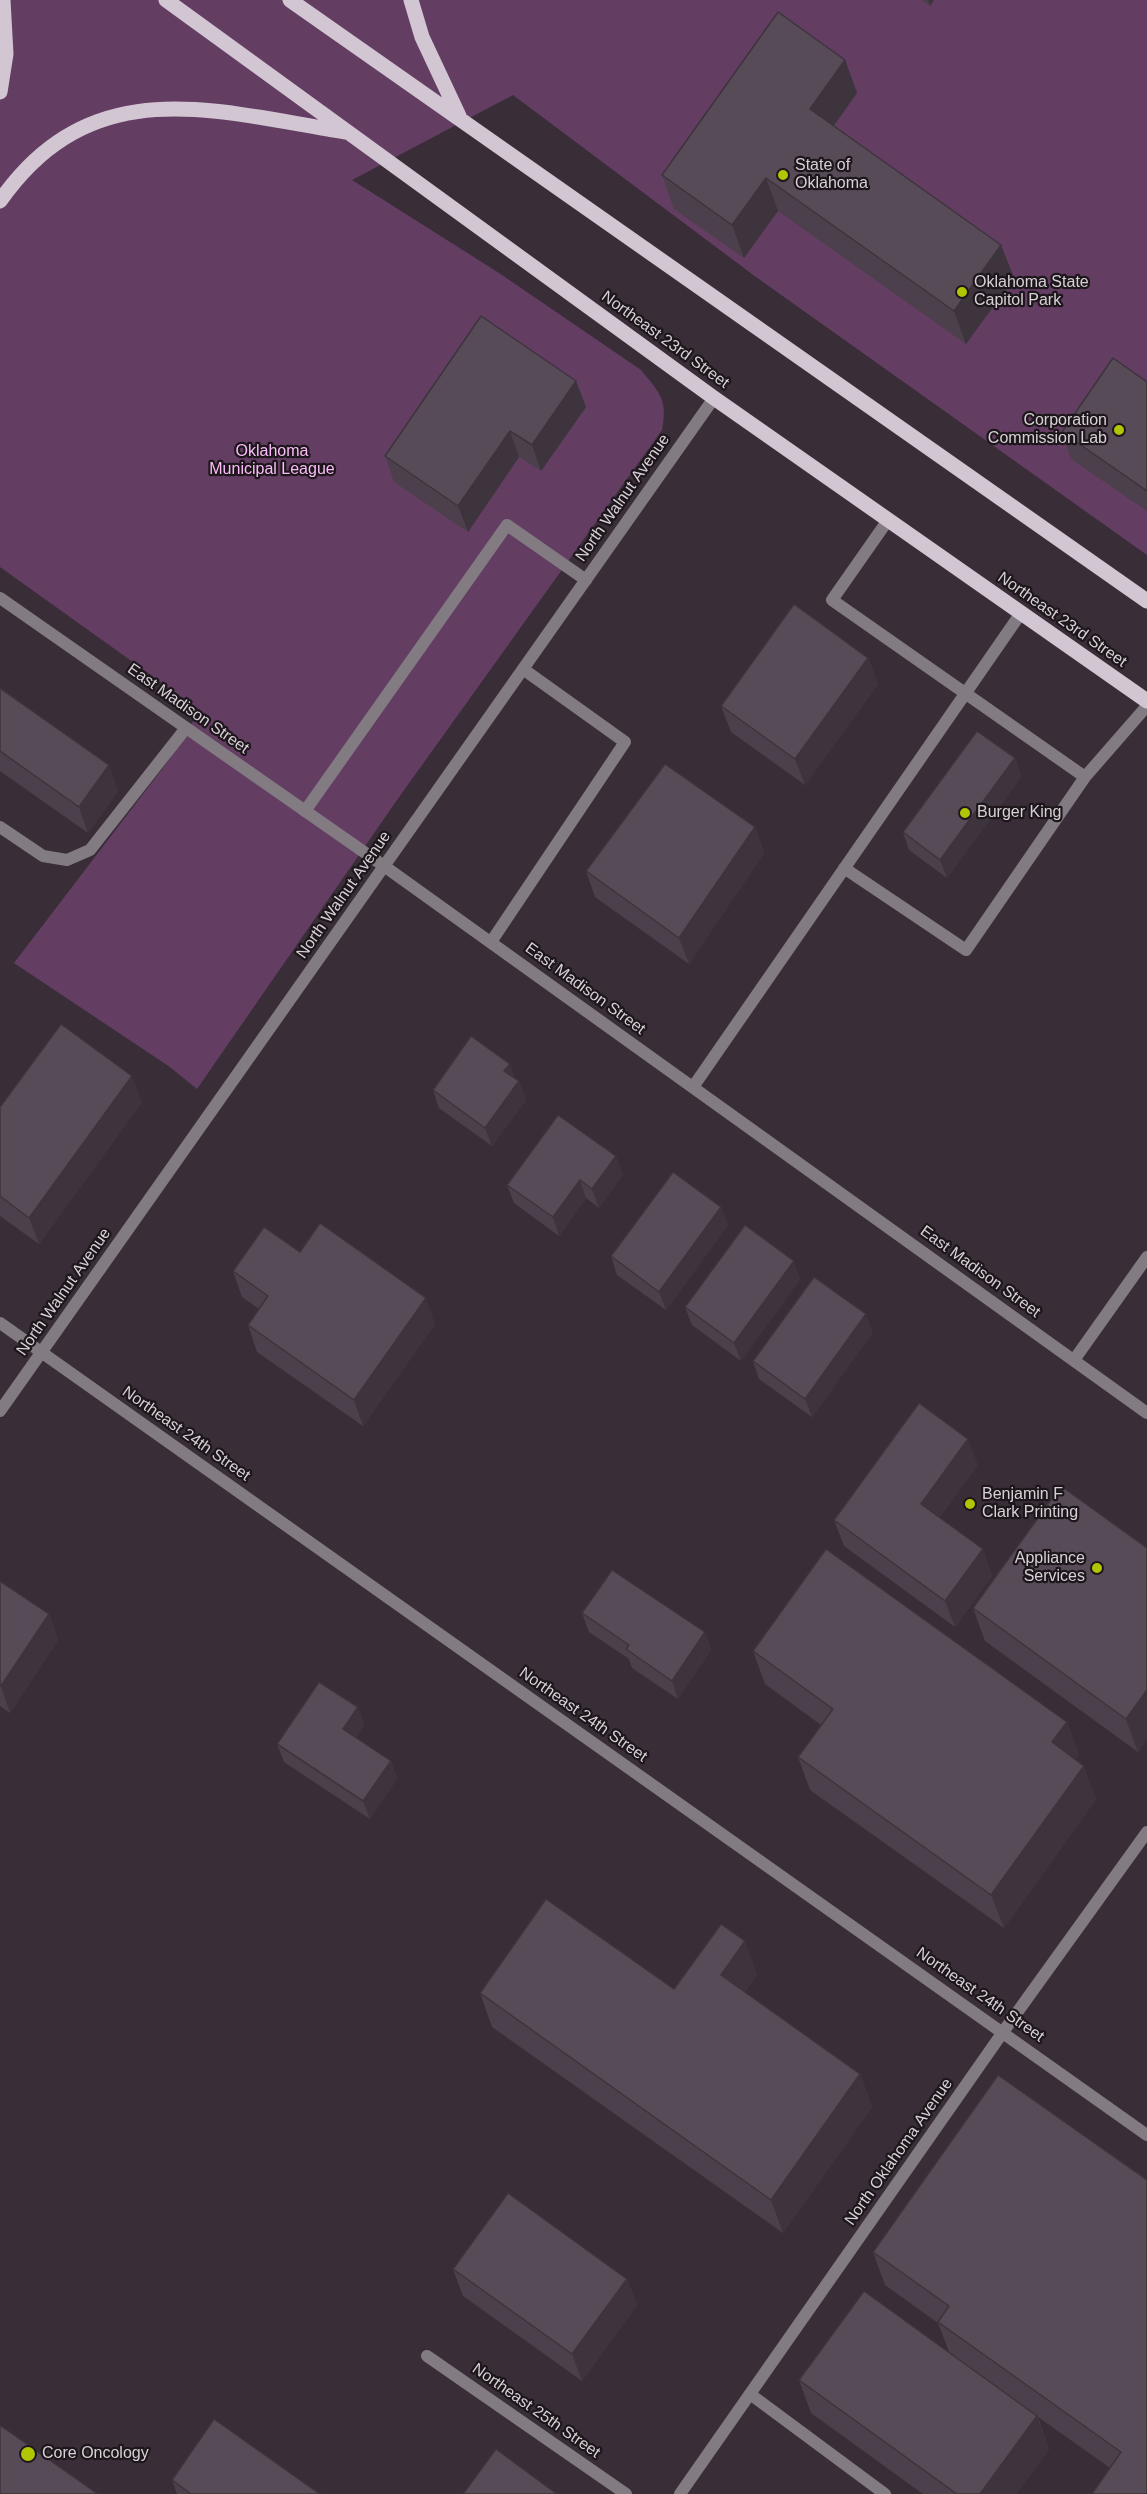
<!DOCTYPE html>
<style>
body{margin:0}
canvas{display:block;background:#392d38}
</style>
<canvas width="1147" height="2494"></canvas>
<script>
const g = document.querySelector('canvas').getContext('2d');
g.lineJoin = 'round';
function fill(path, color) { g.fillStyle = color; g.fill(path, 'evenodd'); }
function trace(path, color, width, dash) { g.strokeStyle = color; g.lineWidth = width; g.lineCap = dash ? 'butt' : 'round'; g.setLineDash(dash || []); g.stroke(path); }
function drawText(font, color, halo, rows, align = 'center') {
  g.font = font + ' Arial,sans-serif'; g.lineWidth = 4.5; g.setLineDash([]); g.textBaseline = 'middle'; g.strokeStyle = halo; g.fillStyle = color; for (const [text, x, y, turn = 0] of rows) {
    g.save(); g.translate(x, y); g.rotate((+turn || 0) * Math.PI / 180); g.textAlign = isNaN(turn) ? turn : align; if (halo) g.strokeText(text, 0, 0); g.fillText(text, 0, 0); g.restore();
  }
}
const green = new Path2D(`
 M0 0H1147V555L756 277 513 95 352 180 499 273 641 370C660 393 668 400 662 430L397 800 197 1089 170 1067 14 963 169 760 200 710 0 567Z`);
const service = new Path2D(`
 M888 520 832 600 1085 777
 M305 811 507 525 586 580
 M0 827 43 856 67 860 90 850 186 728
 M844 868 966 950 1085 777 1147 706
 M491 942 625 742 523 669
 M693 1087 1021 613
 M1074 1360 1147 1257
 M750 2394 885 2494`);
const minor = new Path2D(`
 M0 598 384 866 1147 1413
 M0 1323 1147 2135
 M0 1411 714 398
 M427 2356 626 2494
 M680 2494 1003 2032 1147 1832`);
const primary = new Path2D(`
 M166 0 714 398 1147 701
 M290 0 1147 601
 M411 0 422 37 459 116
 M0 92 6 54 3 0
 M0 201C92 70 213 111 346 132`);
const wall = new Path2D(`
 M922 0H934L930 6Z
 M845 60 857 93 834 126 1001 245 1014 278 966 344 778 211 744 258 674 209 662 175Z
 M576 381 586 407 541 471 519 457 468 532 394 482 385 456Z
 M1147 382V511L1071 459 1062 432Z
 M868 658 878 684 805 785 731 732 721 706Z
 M0 688 118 791 88 833 0 771Z
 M1015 758 1021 777 947 878 909 850 903 832Z
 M755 827 764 853 689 964 595 897 586 871Z
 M510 1064 515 1079 519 1081 526 1100 492 1146 439 1108 433 1090Z
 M142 1102 39 1244 0 1216V1107Z
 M623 1174 599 1208 586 1198 559 1236 514 1203 507 1185Z
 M721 1207 728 1225 666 1310 617 1275 611 1256Z
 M300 1252 435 1324 363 1426 257 1352 248 1325 259 1309 242 1297 233 1271Z
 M800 1279 741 1361 692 1325 685 1307Z
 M873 1332 812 1417 759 1379 753 1361Z
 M978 1465 939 1518 983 1549 992 1576 955 1627 844 1546 834 1520Z
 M1147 1548V1740L1138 1752 985 1641 973 1608Z
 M0 1581 49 1614 58 1640 10 1713 0 1706Z
 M582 1613 705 1632 711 1650 678 1699 632 1668 629 1659 589 1632Z
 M753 1651 1067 1722 1079 1755 1075 1759 1096 1799 1004 1928 810 1790 798 1757 821 1725 765 1684Z
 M358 1707 364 1725 356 1738 391 1761 397 1779 370 1819 284 1762 277 1744Z
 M757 1974 745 1992 860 2074 872 2107 783 2233 492 2027 480 1993 674 1989Z
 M998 2075 1147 2494 1038 2417 1049 2449 1016 2494H923L811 2413 799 2380 949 2352 938 2323 885 2285 873 2252Z
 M453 2269 627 2279 637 2305 582 2381 463 2296Z
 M172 2480 320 2494H177Z`);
const shadedWall = new Path2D(`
 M928 0H934L930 6Z
 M845 60 857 93 822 142 810 109Z
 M766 178 778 211 744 258 732 225Z
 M1001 245 1014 278 966 344 954 311Z
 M576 381 586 407 541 471 532 445Z
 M510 431 519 457 468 532 458 506Z
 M868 658 878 684 805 785 795 759Z
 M1015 758 1021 777 947 878 940 860Z
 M109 765 118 791 88 833 79 807Z
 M755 827 764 853 689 964 679 938Z
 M510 1064 516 1082 504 1071Z
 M132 1076 142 1102 39 1244 29 1218Z
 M519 1081 526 1100 492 1146 485 1128Z
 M616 1156 623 1174 599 1208 592 1189Z
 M580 1180 586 1198 559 1236 553 1217Z
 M721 1207 728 1225 666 1310 659 1292Z
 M794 1261 800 1279 741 1361 734 1343Z
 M426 1298 435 1324 363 1426 354 1400Z
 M866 1314 873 1332 812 1417 805 1399Z
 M968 1439 978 1465 930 1530 921 1504Z
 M983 1549 992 1576 955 1627 945 1601Z
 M49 1614 58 1640 10 1713 1 1686Z
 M705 1632 711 1650 678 1699 672 1681Z
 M1147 1690V1740L1138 1752 1126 1719Z
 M358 1707 364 1725 350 1747 343 1729Z
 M1067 1722 1079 1755 1064 1775 1052 1742Z
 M391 1761 397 1779 370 1819 363 1801Z
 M1084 1766 1096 1799 1004 1928 991 1895Z
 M745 1941 757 1974 733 2008 721 1975Z
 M860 2074 872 2107 783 2233 771 2200Z
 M627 2279 637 2305 582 2381 572 2354Z
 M1037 2416 1049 2449 1016 2494H980Z`);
const building = new Path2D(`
 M778 12 845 60 810 109 1001 245 954 311 766 178 732 225 662 175Z
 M481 316 576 381 532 445 510 431 458 506 385 456Z
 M1113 358 1147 382V491L1062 432Z
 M794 604 868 658 795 759 721 706Z
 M0 688 109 765 79 807 0 751Z
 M977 731 1015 758 940 860 903 832Z
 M665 764 755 827 679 938 586 871Z
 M61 1024 132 1076 29 1218 0 1196V1107Z
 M471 1036 510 1064 504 1071 519 1081 485 1128 433 1090Z
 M558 1115 616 1156 592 1189 580 1180 553 1217 507 1185Z
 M673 1172 721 1207 659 1292 611 1256Z
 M320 1223 426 1298 354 1400 248 1325 268 1296 233 1271 264 1227 300 1252Z
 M745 1225 794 1261 734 1343 685 1307Z
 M814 1277 866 1314 805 1399 753 1361Z
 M919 1403 968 1439 921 1504 983 1549 945 1601 834 1520Z
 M1061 1486 1147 1548V1690L1126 1719 973 1608Z
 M826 1549 1067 1722 1052 1742 1084 1766 991 1895 798 1757 833 1709 753 1651Z
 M612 1570 705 1632 672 1681 626 1649 629 1645 582 1613Z
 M0 1581 49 1614 1 1686H0Z
 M319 1682 358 1707 343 1729 391 1761 363 1801 277 1744Z
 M546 1899 674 1989 721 1924 745 1941 721 1975 860 2074 771 2200 480 1993Z
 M998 2075 1147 2180V2494H1092L1121 2452 938 2322 949 2306 873 2252Z
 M508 2193 627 2279 572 2354 453 2269Z
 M864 2291 1037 2416 980 2494H957L799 2380Z
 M214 2419 320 2494H191L172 2480Z
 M0 2425 98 2494H0Z
 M496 2449 557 2494H463Z`);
const markers = [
 [783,175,6,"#b0c503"],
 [962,292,6,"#b0c503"],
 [1119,430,6,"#b0c503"],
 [965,813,6,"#b0c503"],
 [970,1504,6,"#b0c503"],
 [1097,1568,6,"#b0c503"],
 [28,2454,8,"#b0c503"]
];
const poiNames = [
 ["State of",795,166],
 ["Oklahoma",795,184],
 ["Oklahoma State",974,283],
 ["Capitol Park",974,301],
 ["Corporation",1107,421,"right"],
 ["Commission Lab",1107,439,"right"],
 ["Burger King",977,813],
 ["Benjamin F",982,1495],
 ["Clark Printing",982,1513],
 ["Appliance",1085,1559,"right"],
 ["Services",1085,1577,"right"],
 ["Core Oncology",42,2454]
];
const streetNames = [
 ["Northeast 23rd Street",665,340,36],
 ["North Walnut Avenue",623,498,-55],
 ["Northeast 23rd Street",1062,620,35],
 ["East Madison Street",188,709,35],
 ["North Walnut Avenue",344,895,-55],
 ["East Madison Street",585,989,36],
 ["East Madison Street",980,1272,36],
 ["North Walnut Avenue",64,1292,-55],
 ["Northeast 24th Street",186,1434,35],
 ["Northeast 24th Street",583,1715,35],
 ["Northeast 24th Street",980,1995,35],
 ["North Oklahoma Avenue",899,2152,-55],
 ["Northeast 25th Street",536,2411,35]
];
const parkNames = [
 ["Oklahoma",272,452],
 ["Municipal League",272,470]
];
fill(green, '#643d63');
trace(service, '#827c82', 12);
trace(minor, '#827c82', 12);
trace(primary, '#d3c6d3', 15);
fill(wall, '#4b404b');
fill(shadedWall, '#3d343d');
fill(building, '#574b57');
trace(building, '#3d343d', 1.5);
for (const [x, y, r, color] of markers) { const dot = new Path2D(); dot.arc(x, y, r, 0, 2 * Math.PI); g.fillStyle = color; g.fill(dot); trace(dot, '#1d171c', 2); }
drawText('16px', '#d8d0d7', '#1d171c', poiNames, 'left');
drawText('16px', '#d8d0d7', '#1d171c', streetNames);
drawText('16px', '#fbbcf9', '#1d171c', parkNames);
</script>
